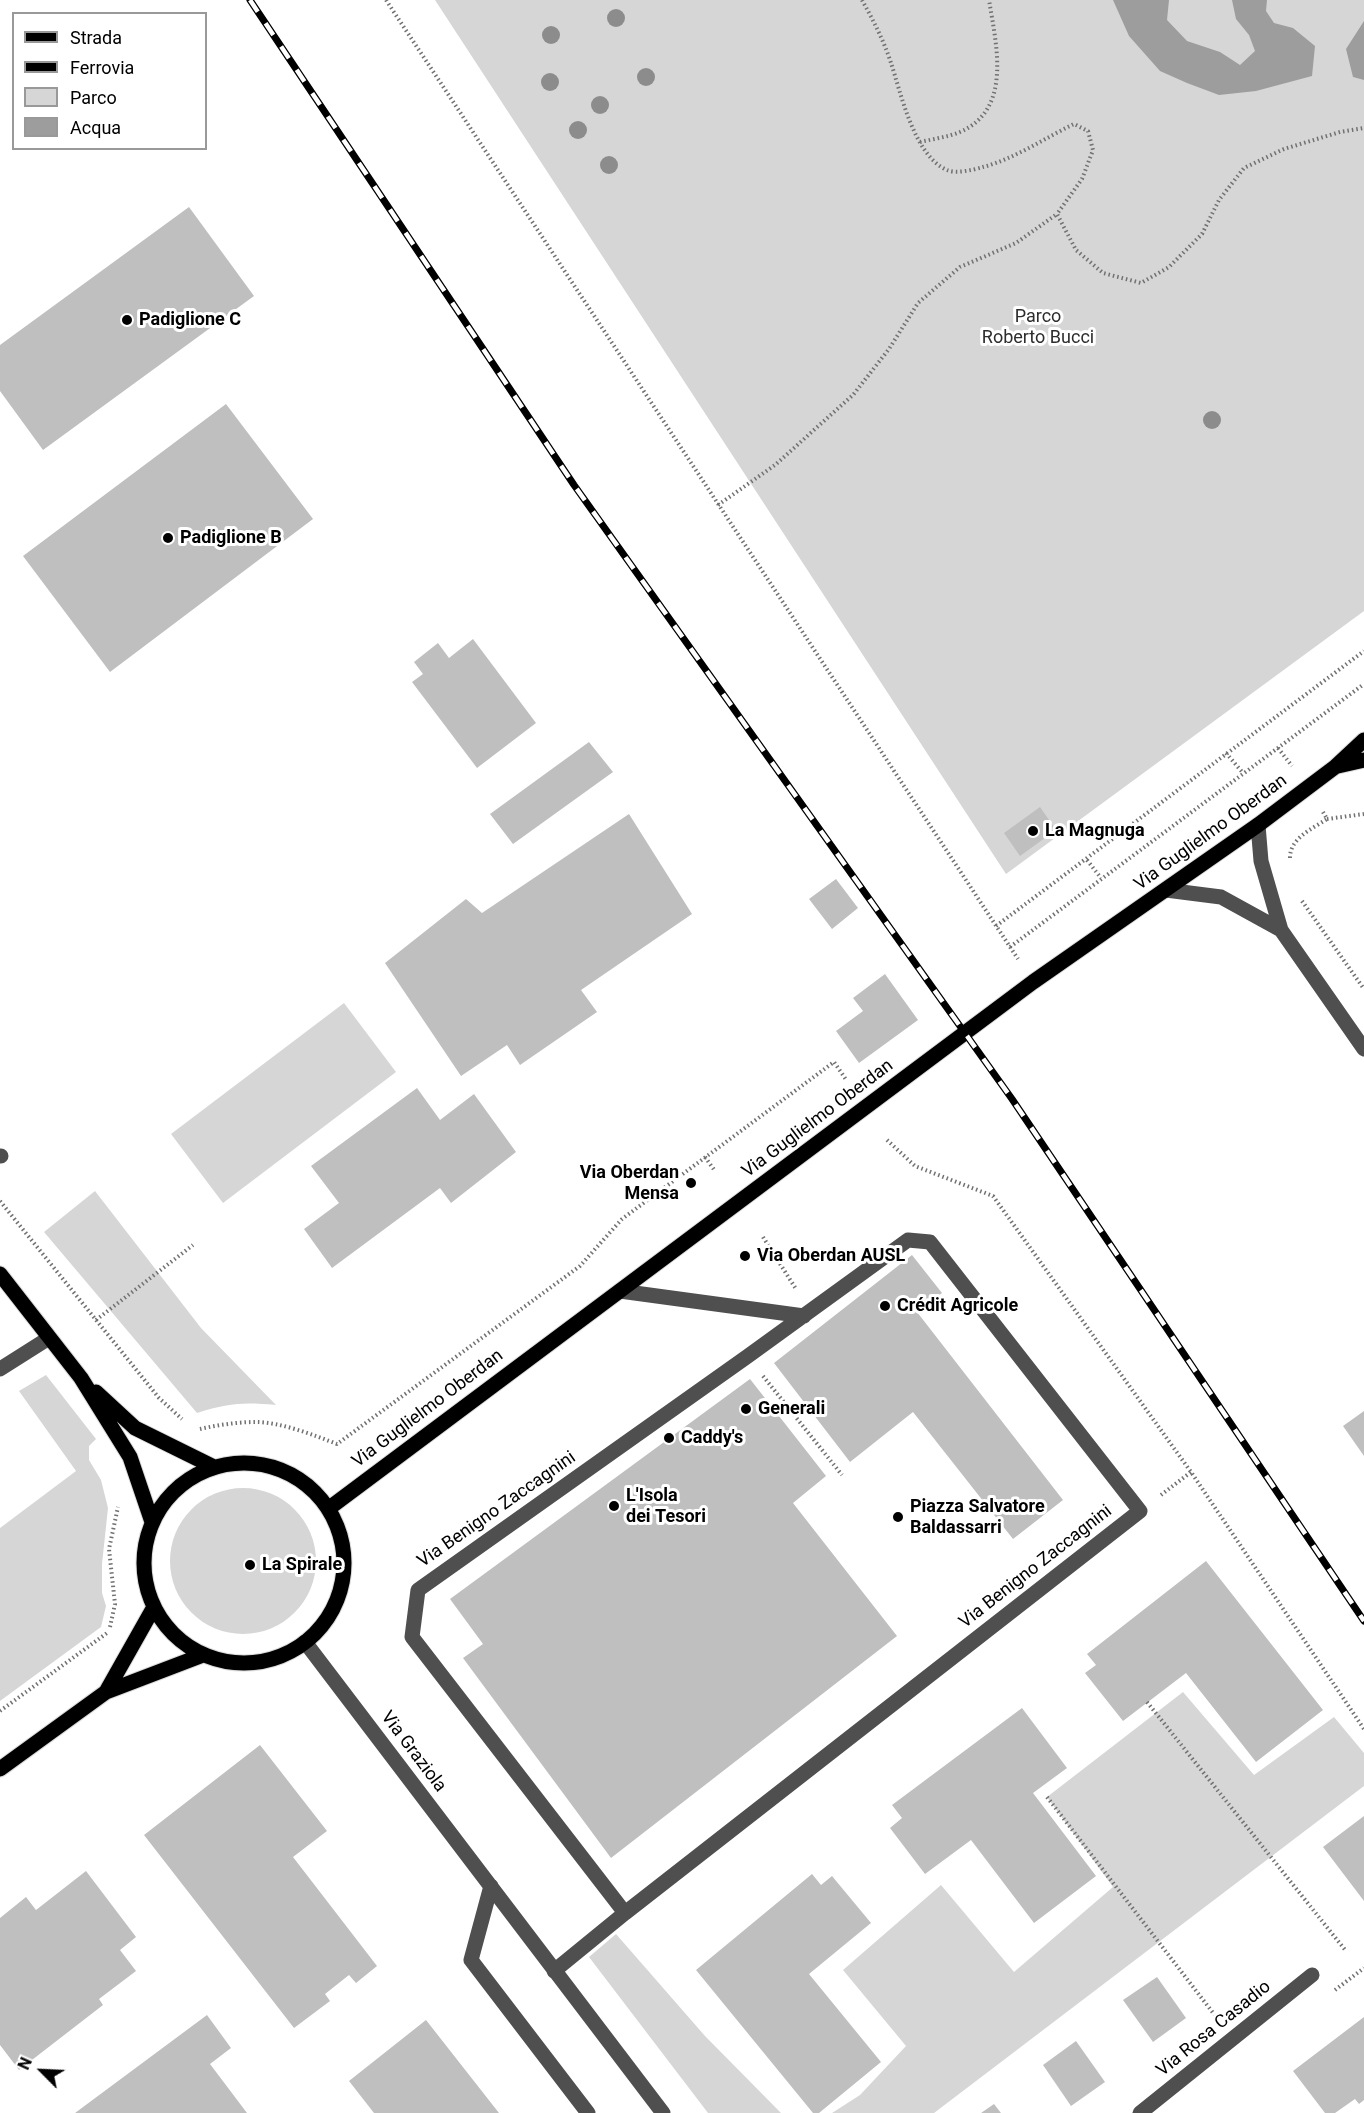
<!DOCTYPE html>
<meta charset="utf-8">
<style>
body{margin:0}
#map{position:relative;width:1364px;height:2113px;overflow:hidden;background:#fff;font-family:Roboto,sans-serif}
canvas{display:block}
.legend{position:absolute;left:12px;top:12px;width:195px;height:138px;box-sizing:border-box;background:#fff;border:2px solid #999;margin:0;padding:8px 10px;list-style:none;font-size:18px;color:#000}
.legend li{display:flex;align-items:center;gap:12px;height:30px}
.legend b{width:30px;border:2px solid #999}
.north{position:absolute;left:12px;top:2041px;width:60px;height:60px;-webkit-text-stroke:4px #fff;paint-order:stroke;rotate:294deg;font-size:16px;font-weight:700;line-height:24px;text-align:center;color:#000}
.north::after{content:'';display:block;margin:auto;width:21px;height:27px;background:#000;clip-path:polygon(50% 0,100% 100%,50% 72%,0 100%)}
</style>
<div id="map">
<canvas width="1364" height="2113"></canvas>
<ul class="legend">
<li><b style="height:8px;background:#000"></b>Strada</li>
<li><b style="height:8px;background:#000"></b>Ferrovia</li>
<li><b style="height:16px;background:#d6d6d6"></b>Parco</li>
<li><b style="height:16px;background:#9d9d9d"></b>Acqua</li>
</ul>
<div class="north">N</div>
</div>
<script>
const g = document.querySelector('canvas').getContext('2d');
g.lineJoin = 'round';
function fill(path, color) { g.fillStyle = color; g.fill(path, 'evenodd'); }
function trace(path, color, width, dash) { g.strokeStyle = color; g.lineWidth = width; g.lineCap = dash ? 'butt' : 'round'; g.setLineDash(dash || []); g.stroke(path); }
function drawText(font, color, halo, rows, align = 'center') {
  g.font = font + ' Roboto,sans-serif'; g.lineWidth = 6; g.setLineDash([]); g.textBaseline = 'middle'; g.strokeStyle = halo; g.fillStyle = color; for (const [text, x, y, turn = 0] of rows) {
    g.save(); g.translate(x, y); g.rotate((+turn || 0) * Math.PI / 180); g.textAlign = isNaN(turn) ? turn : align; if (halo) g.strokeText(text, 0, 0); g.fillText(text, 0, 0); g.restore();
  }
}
const green = new Path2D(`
 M435 0H1364V611L1006 874Z
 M344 1003 396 1072 223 1203 171 1134Z
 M95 1191 201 1328 276 1405C243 1402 229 1403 197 1413L44 1232Z
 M46 1375 96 1439 89 1446V1460L101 1480 108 1508 102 1564V1593L106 1606 101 1627 0 1701V1528L76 1471 19 1391Z
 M170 1561a73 73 0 1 1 146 0a73 73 0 1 1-146 0Z
 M1183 1692 1254 1775 1334 1717 1364 1753V1786L934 2113H832L860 2095 906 2046 843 1970 941 1885 1014 1972 1113 1887 1047 1797Z
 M616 1934 705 2036 781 2113H708L589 1957Z`);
const water = new Path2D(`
 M1113 0H1169L1167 20 1187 41 1220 52 1240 65 1255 51 1249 35 1236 19 1232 0H1267L1266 11 1274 23 1293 28 1315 46 1312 76 1256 91 1219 95 1187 83 1160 71 1129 36Z
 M1364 21V80L1353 77 1346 49Z`);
const building = new Path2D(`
 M189 207 254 296 43 450 0 391V345Z
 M226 404 313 519 110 672 23 556Z
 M473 639 536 723 477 768 412 682 423 674 414 662 438 643 449 658Z
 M589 742 613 772 513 844 490 814Z
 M1040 807 1056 830 1020 856 1004 833Z
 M629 814 692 914 581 990 597 1012 520 1065 507 1045 461 1076 385 963 466 899 482 913Z
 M836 879 858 908 832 929 809 899Z
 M885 974 918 1020 859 1063 836 1031 863 1011 853 998Z
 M417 1088 440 1120 474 1094 516 1152 451 1203 440 1188 332 1268 304 1229 339 1203 311 1166Z
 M912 1255 942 1293 917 1312 1063 1500 1013 1539 913 1412 850 1462 774 1363Z
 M750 1379 826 1476 793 1503 897 1636 611 1858 463 1658 483 1644 450 1599Z
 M1364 1411V1456L1343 1426Z
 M1206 1561 1323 1710 1256 1762 1186 1673 1123 1721 1085 1673 1096 1665 1087 1654Z
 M1022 1708 1067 1768 1033 1793 1096 1876 1034 1923 971 1840 925 1874 890 1828 902 1818 892 1805Z
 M260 1745 327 1831 293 1857 377 1966 356 1983 349 1975 325 1994 330 2001 294 2028 144 1835Z
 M1364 1816V1901L1323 1847Z
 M86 1871 136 1937 120 1950 136 1971 99 1999 103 2005 19 2070 0 2045V1918L26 1897 36 1910Z
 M812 1874 821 1885 832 1876 871 1923 809 1974 881 2062 819 2113H813L696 1970Z
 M1157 1977 1186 2018 1153 2042 1123 2000Z
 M207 2015 231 2048 210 2064 247 2113H75Z
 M1364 2017V2100L1359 2104 1355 2099 1335 2113H1325L1293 2071Z
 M426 2020 488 2099 499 2113H374L349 2081Z
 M1076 2041 1105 2082 1071 2106 1043 2065Z
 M994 2104 1001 2113H981Z`);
const path = new Path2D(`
 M386 0 1018 959
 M862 0C873 20 884 41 891 63 901 93 914 156 947 170 956 174 973 170 983 167 1014 159 1045 138 1074 124L1088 131 1093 150 1082 179 1057 214
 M920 142C933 139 948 137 960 132 1013 109 996 44 989 0
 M718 505 775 465 853 395 889 349 918 303 960 267 1016 243 1057 214 1076 250 1103 273 1141 283 1169 267 1202 234 1219 200 1244 168 1284 149 1340 132 1364 128
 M1278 748 1292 766
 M1226 753 1243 773
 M1327 819 1364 814
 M1290 858C1290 838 1312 829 1327 819L1323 812
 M1087 860 1101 878
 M1302 901 1364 989
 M996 926 1364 651
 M1010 947 1364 684
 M887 1140 915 1166 993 1196 1191 1472 1364 1729
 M705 1157 715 1171
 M0 1201 159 1398 182 1419
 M763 1237 796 1289
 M96 1320 193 1245
 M763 1376 842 1475
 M200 1429C218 1425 237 1422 256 1422 280 1422 314 1435 337 1444L580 1266 622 1219 834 1062 847 1081
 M1161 1495 1191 1472
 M110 1627 115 1604 109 1549 118 1507
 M1147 1702 1346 1951
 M0 1711 107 1633
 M1047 1797 1217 2018
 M1335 1990 1364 1968`);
const minor = new Path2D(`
 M1258 825 1261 861 1281 930 1364 1049
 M1166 890 1221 897 1281 930
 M0 1156H1
 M620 1291 804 1316
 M0 1369 49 1338
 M305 1642 663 2113
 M491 1886 471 1960 588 2113
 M554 1971 625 1913 1140 1511 930 1242 908 1240 748 1356 418 1590 412 1637 625 1913
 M1140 2113 1312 1975`);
const major = new Path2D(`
 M1338 766 1364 760
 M0 1274 81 1378 130 1457 152 1522
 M96 1392 135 1428 214 1467
 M144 1563a100 100 0 1 1 200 0a100 100 0 1 1-200 0Z
 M328 1509 1033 982 1258 825 1335 767 1364 740
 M106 1692 154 1607
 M0 1769 106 1692 203 1655`);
const rail = new Path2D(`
 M250 0 574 485 1012 1099 1364 1621`);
const trees = [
 [616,18],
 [551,35],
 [646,77],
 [550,82],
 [600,105],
 [578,130],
 [609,165],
 [1212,420]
];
const markers = [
 [127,320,6,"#000"],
 [168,538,6,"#000"],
 [1033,831,6,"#000"],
 [691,1183,6,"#000"],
 [745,1256,6,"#000"],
 [885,1306,6,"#000"],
 [746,1409,6,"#000"],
 [669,1438,6,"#000"],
 [614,1506,6,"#000"],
 [898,1517,6,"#000"],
 [250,1565,6,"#000"]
];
const parkNames = [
 ["Parco",1038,317],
 ["Roberto Bucci",1038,338]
];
const poiNames = [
 ["Padiglione C",139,320],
 ["Padiglione B",180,538],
 ["La Magnuga",1045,831],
 ["Via Oberdan",679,1173,"right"],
 ["Mensa",679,1194,"right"],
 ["Via Oberdan AUSL",757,1256],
 ["Crédit Agricole",897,1306],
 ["Generali",758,1409],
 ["Caddy's",681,1438],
 ["L'Isola",626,1496],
 ["dei Tesori",626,1517],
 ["Piazza Salvatore",910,1507],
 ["Baldassarri",910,1528],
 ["La Spirale",262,1565]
];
const streetNames = [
 ["Via Guglielmo Oberdan",1211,833,-36],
 ["Via Guglielmo Oberdan",818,1119,-37],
 ["Via Guglielmo Oberdan",428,1409,-37],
 ["Via Benigno Zaccagnini",497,1510,-35],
 ["Via Benigno Zaccagnini",1036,1567,-38],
 ["Via Graziola",413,1752,53],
 ["Via Rosa Casadio",1214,2029,-39]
];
fill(green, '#d6d6d6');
fill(water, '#9d9d9d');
fill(building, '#bfbfbf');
trace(major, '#dbdbdb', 17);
trace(path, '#717171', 4, [1.5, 3]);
trace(minor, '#4f4f4f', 15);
trace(major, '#000', 15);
trace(rail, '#000', 7);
trace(rail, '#fff', 4.5, [14]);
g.fillStyle = '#8c8c8c';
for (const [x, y] of trees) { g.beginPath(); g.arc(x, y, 9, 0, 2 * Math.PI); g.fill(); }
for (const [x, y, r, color] of markers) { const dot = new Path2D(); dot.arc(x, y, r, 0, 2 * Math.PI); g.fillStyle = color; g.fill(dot); trace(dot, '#fff', 2); }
drawText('18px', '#2d2d2d', '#fff', parkNames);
drawText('bold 18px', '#000', '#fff', poiNames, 'left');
drawText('18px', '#000', '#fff', streetNames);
</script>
